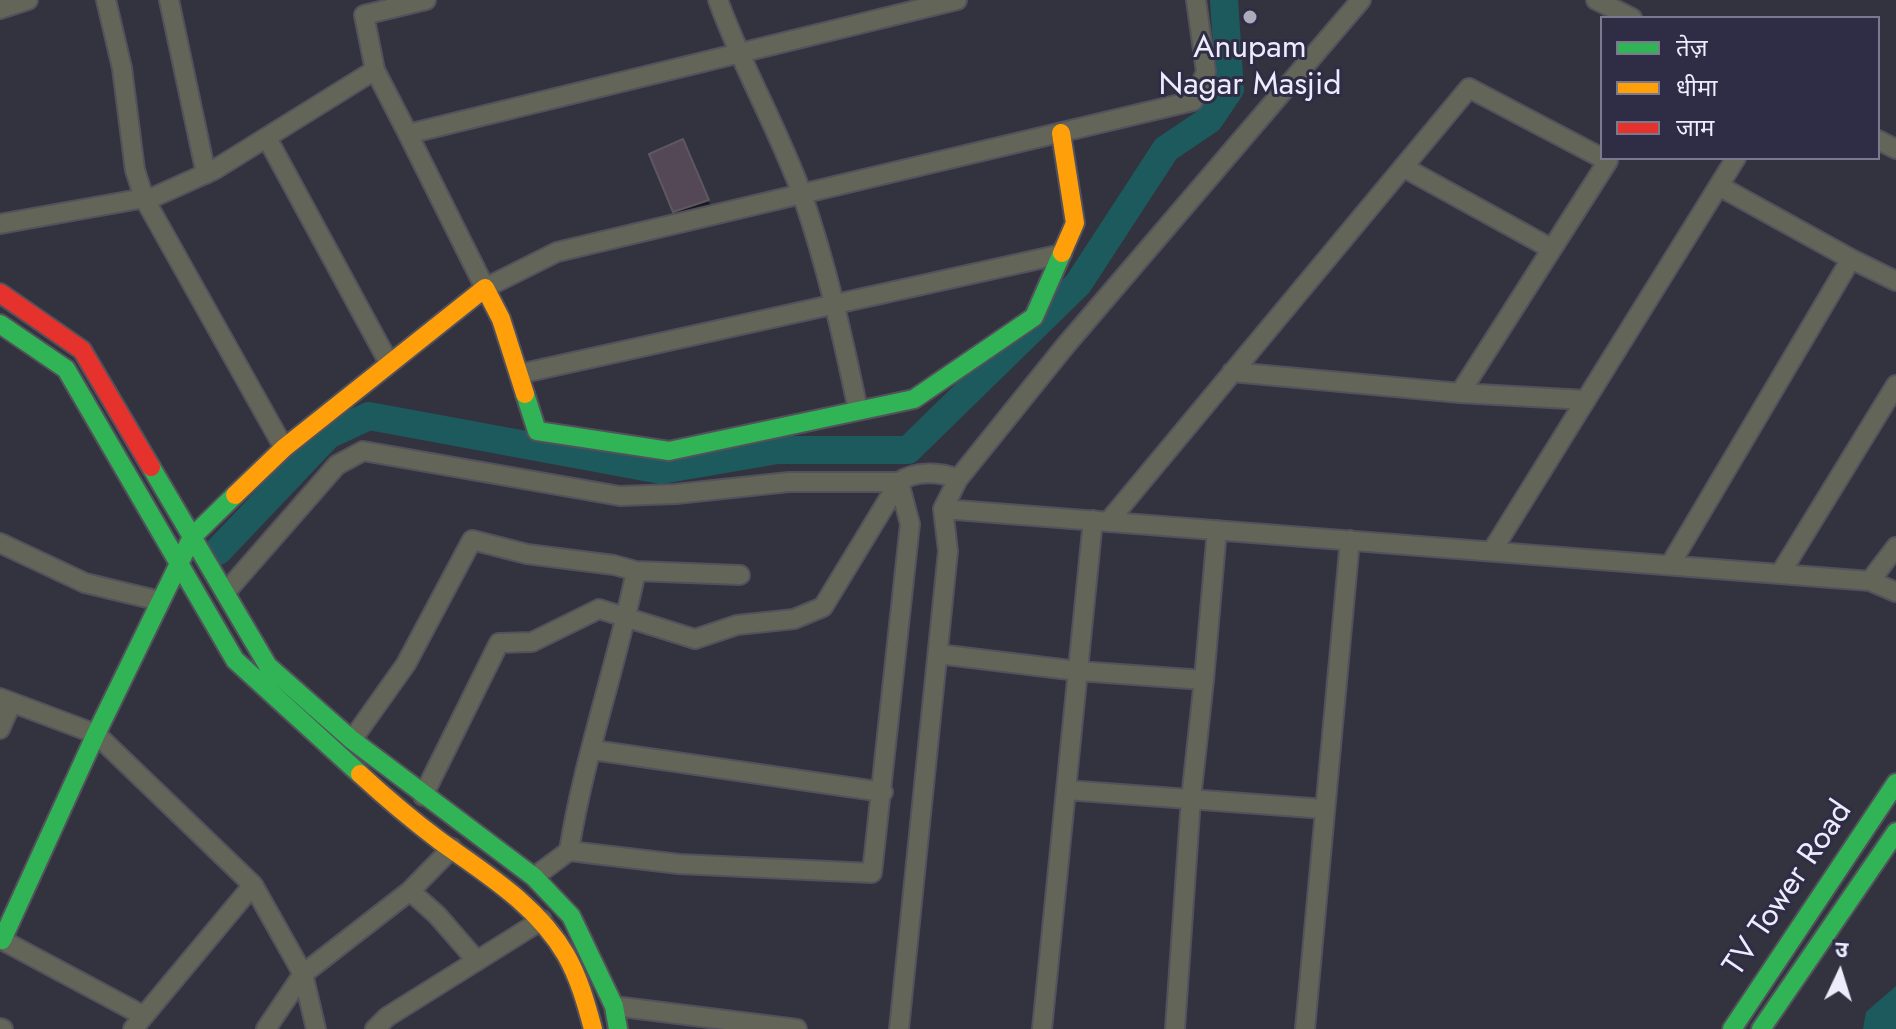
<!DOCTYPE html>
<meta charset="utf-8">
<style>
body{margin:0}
#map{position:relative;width:1896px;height:1029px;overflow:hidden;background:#33323f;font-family:Jost,"Noto Sans Devanagari",sans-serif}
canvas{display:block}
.legend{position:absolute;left:1600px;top:16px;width:280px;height:144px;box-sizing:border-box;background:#2f2c45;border:2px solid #7b798e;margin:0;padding:10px 14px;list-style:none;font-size:24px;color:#edecfc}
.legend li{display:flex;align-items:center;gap:16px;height:40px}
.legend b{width:40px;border:2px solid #7b798e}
.north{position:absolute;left:1800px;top:933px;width:80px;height:80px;-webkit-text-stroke:6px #2f2c45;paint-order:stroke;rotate:4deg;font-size:22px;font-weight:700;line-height:32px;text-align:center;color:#edecfc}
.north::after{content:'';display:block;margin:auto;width:28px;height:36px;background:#edecfc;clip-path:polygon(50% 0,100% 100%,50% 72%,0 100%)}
</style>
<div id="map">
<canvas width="1896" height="1029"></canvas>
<ul class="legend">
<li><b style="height:10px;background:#30b455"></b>तेज़</li>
<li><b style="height:10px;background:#ff9f0a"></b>धीमा</li>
<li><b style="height:10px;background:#e5322d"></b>जाम</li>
</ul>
<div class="north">उ</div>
</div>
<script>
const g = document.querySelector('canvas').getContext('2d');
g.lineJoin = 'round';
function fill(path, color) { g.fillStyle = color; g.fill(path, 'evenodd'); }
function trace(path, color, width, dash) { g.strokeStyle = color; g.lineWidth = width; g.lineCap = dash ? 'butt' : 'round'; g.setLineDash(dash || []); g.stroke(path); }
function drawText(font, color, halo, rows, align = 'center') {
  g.font = font + ' Jost,sans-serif'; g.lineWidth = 6; g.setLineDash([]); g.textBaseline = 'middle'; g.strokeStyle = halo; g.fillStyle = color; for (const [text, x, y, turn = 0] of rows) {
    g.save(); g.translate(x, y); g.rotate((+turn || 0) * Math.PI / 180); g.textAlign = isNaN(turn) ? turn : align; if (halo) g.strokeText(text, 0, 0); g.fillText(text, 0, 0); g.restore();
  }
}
const water = new Path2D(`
 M1896 986V1029H1863L1866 1012Z`);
const shadow = new Path2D(`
 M687 150 712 209 680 219 675 211Z`);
const river = new Path2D(`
 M218 551 328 435 369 416 661 470 777 450H908L1078 284 1166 149 1209 120 1230 89 1224 0`);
const building = new Path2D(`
 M683 139 709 200 673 212 649 154Z`);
const street = new Path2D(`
 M106 0 122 68 135 170 144 198 284 448
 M169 0 206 174
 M718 0C742 67 779 130 803 197 827 267 843 338 858 410
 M1596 0 1632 18
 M0 9 28 0
 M375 70 364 15 426 0
 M408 134 485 288 557 252 1193 101 1206 72 1196 0
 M267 138 389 363
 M1878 140 1896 149
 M1403 167 1552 249
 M0 224 156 196 214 170 375 70 408 134 957 0
 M1851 259 1896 281
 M1232 372 1460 393
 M519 374 1062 254
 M1586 400 1460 393 1608 161 1602 158
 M943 509 1870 581 1896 592
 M1108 522 1469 88 1602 158
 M0 543 85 583 160 601
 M1492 551 1736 158
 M1670 565 1851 259 1719 186
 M636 571 740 575
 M1780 574 1896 385
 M1870 581 1896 547
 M225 593 337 465 363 451 620 496 676 494 789 482H899C915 470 940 472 958 479
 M938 654 1078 671 1204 680 1217 530
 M0 698 96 734 253 885 133 1029
 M0 729 11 704
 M352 740 406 664 472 540 527 554 614 565 636 571C617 665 584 756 569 851
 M593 750 883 792
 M1066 790 1325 809
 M423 796 499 643 532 642 599 609 695 639 737 625 794 619 823 607 899 482 910 524 872 873 679 864 569 851 534 877
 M253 885 303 974 316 1029
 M410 891 437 915 477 961
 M0 939 144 1016
 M614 1006 797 1029
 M0 1028 3 1029
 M266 1029 303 974 410 891 452 848
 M375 1029 387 1017 542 920
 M899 1029 948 551 943 509 958 479 1066 345 1361 0
 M1042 1029 1093 520
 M1175 1029 1191 799 1204 680
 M1305 1029 1350 540`);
const fast = new Path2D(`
 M0 324 66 369 235 660 360 774
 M525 394 537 431 669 451 914 399 1034 317 1062 253
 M151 467 268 666 352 740 534 877 571 916 614 1006 618 1029
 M2 940 96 734 192 537 235 495
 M1732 1029 1896 783
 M1761 1029 1896 832`);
const slow = new Path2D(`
 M1061 133 1075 223 1062 253
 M235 495 284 448 485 288 501 319 525 394
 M360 774C386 798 412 820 440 841 486 874 537 905 566 955 579 978 586 1003 593 1029`);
const jam = new Path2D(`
 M0 293 82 350 151 467`);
const markers = [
 [1250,17,8,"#acabba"]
];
const poiNames = [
 ["Anupam",1250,49],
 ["Nagar Masjid",1250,86]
];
const streetNames = [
 ["TV Tower Road",1789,889,-56]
];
fill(water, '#1d5a5d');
fill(shadow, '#0007');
trace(river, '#1d5a5d', 28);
fill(building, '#544856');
trace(building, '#5c5760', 2);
trace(street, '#52515c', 22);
trace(fast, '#52515c', 22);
trace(slow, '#52515c', 22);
trace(jam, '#52515c', 22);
trace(street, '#626557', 18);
trace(fast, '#30b455', 18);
trace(slow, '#ff9f0a', 18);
trace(jam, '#e5322d', 18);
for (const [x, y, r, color] of markers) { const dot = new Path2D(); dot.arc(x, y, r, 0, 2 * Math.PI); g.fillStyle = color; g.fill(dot); trace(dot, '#2f2c45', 3); }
drawText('32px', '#edecfc', '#2f2c45', poiNames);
drawText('32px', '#edecfc', '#2f2c45', streetNames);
</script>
